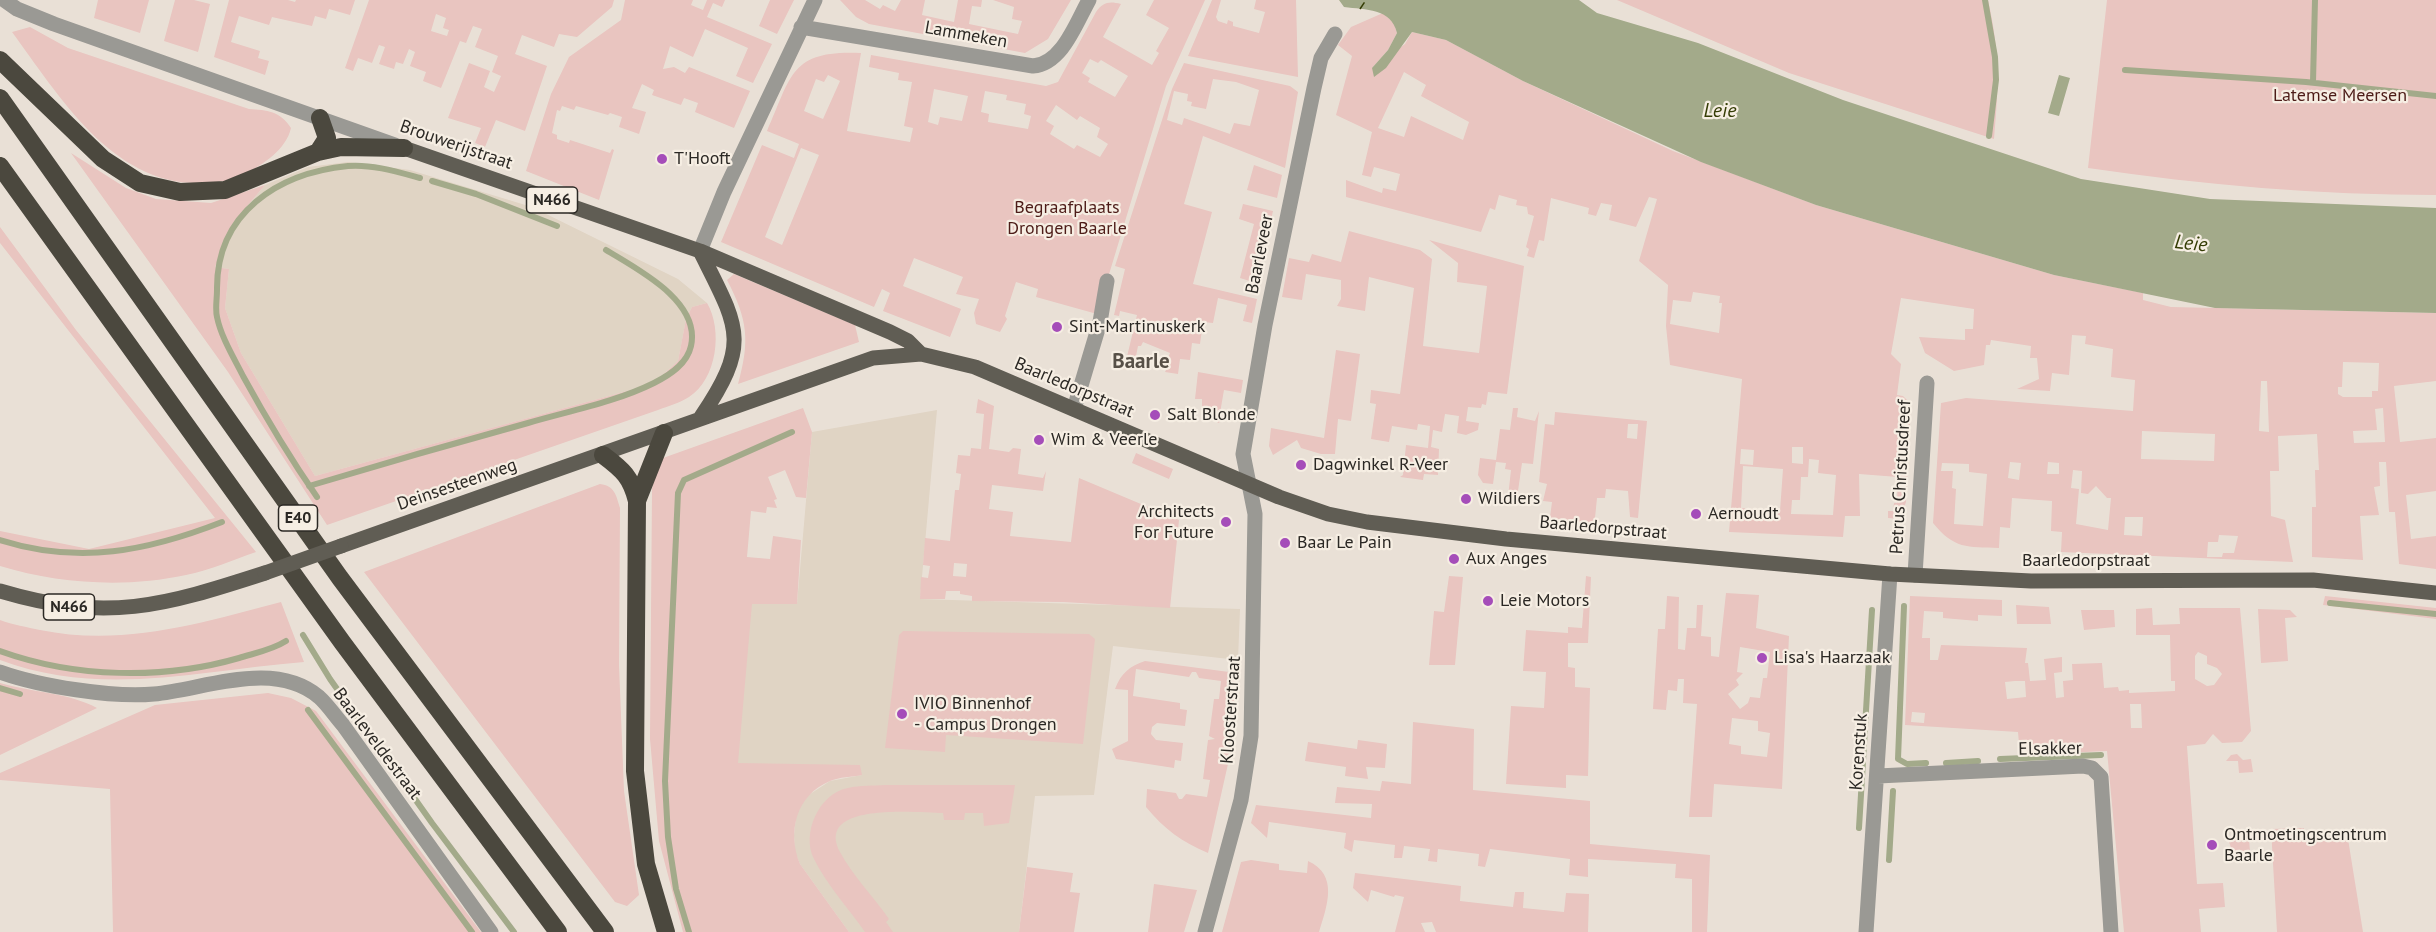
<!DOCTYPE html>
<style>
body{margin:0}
canvas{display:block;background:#e9e0d6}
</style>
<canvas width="2436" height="932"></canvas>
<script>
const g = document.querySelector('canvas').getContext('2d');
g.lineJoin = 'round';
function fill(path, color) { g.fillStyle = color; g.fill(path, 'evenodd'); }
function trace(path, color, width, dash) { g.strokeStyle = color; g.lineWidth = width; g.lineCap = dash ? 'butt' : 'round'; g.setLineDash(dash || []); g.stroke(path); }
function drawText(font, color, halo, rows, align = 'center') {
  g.font = font + ' "PT Sans",sans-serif'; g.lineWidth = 4.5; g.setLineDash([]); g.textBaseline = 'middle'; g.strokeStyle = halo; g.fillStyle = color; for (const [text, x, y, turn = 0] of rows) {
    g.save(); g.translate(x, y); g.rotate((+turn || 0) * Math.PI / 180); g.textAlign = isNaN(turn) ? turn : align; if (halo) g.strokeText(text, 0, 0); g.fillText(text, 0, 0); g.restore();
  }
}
const built = new Path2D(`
 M348 162 410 170 532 207 678 279 707 303 692 307 686 319 678 361 653 384 315 476 241 353 225 308 229 269 215 267 243 211 265 185 308 167Z
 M937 410 920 599 1240 609 1238 660 1113 646 1094 795 1035 796 1019 932H849L800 864 795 852 794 835 796 817 804 798 830 781 862 775 695 763 711 604H797L812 432Z`);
const green = new Path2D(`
 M98 0H149L140 33 94 18Z
 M175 0H194L210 4 198 52 164 41Z
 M229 0H288L295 2 296 0H355L350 15 329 9 326 19 315 16 312 26 272 17 269 25 239 16 231 42 260 51 258 58 269 61 265 75 214 57Z
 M369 0H614L612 7 577 37 559 34 554 47 522 35 515 54 547 66 525 131 496 120 485 147 475 143 481 128 448 118 469 63 490 71 484 87 494 92 501 76 492 72 498 56 475 47 482 29 473 26 466 43 460 41 441 88 423 81 426 72 410 66 415 52 409 49 403 64 396 62 394 69 379 64 385 47 379 45 372 63 358 58 353 71 345 68ZM436 14 446 18 443 28 449 30 447 36 431 31Z
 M625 0H693L691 5 703 10 707 0H725L722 7 713 3 707 17 772 44 753 83 736 76 748 48 705 29 693 57 670 46 663 69 674 67 685 73 689 67 750 91 734 128 695 112 698 103 684 98 681 105 652 95 654 90 642 84 632 108 646 112 639 134 619 127 622 117 610 113 608 115 576 106 574 110 562 106 560 111 557 110 552 133 557 135V139L569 143 570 140 610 153 612 149 614 150 599 200 526 171 551 94 569 57 621 20Z
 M770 0H794L777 34 759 26Z
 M840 0H865L880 9 883 5 895 11 901 0H925L922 15 954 22 958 0H982L981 7 972 6 969 24 1018 34 1022 21 1012 19 1014 7 993 0H1071L1048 39 1025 53 869 24 856 17Z
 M1154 0H1205L1166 86 1097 314 1036 297 1038 289 1016 282 1005 316 1007 319 1000 332 976 324 974 313 979 299 956 294 963 277 914 258 903 286 961 309 950 337 883 311 890 293 882 289 874 307 721 242 762 145 794 158 799 144 767 131C792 75 790 50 861 53L847 131 910 142 913 128 904 126 912 82 898 80 899 73 869 67 871 55 1046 86 1058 82 1096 12C1103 2 1109 1 1121 4L1103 37 1152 65 1159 53 1156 51 1169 28 1146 15ZM1090 59 1098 63 1101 60 1128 76 1115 97 1088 82 1090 78 1082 73ZM828 75 840 81 823 119 804 111 816 79 824 82ZM934 89 968 96 962 121 940 117 938 125 928 122ZM985 91 1007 95 1006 100 1026 104 1024 114 1031 116 1028 129 988 122 989 114 981 112ZM1056 105 1077 120 1080 116 1100 128 1097 137 1108 144 1100 157 1077 145 1074 149 1050 134 1054 126 1046 121ZM801 148 819 155 782 245 765 237Z
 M1212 0H1221L1216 17 1218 21 1227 24 1228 20 1233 22V26L1259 33 1265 12 1254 9 1256 0H1296L1298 77 1188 56Z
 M1617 0H1988C2000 53 1999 86 1994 139L1789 73Z
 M2107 0H2436V195C2319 195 2204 185 2088 168Z
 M1383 13 1394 23 1397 33 1388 50 1372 68 1405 44 1412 32 1446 40 1523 81 1673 151 1816 205 2054 275 2143 293V300L2171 307 2436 313V381L2394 386 2400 442 2436 438V491L2406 495 2411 539 2436 536V569L2399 564 2395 512H2389L2386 462H2379L2380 486 2374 487 2379 515 2360 516 2363 560 2312 557V507H2316L2315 470H2319L2317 434 2278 436 2279 471H2270L2271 516 2285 520 2293 562 2061 552 2062 532 2051 531 2052 501 2012 498 2010 528 2000 527 1999 548C1967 547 1954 549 1933 523L1941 403 1966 398 2133 411 2135 380 2111 377 2113 349 2085 344 2086 336 2072 335 2069 375 2052 373 2050 391 2017 389 2039 379 2037 358H2030L2031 346 1991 340 1990 345H1986L1984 365 1954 371 1925 353 1919 337 1965 340V329H1973L1974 309 1901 298 1891 354 1901 364 1897 395 1903 396 1911 404 1906 502 1900 519 1888 518V511H1893L1894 503H1897L1898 477 1859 474 1860 516H1845L1843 537 1729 532 1742 379 1670 365 1666 326 1668 285 1639 261 1657 199 1649 197 1636 227 1609 220 1612 205 1601 203 1596 216 1588 214 1589 208 1551 198 1544 241 1539 240 1534 258 1527 256 1529 249 1526 247 1534 216 1528 214 1527 207 1516 205 1517 200 1499 195 1495 210 1490 208 1481 232 1346 197V180L1382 193 1383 188 1396 191 1400 174 1374 167 1371 177 1362 175 1372 132 1336 115 1352 56 1338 45 1351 27ZM1404 72 1426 85 1421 96 1469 122 1463 140 1411 116 1404 137 1378 128ZM1693 292 1720 296 1719 303H1722L1719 333 1670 324 1673 300 1691 302ZM2343 362 2379 363 2378 391H2372V397H2343L2338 394V387H2342ZM2261 381H2267L2269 432 2259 431ZM2383 408 2385 442 2354 443 2353 431 2377 430 2375 409ZM2142 431 2215 434 2214 461 2141 459ZM1792 447H1803V464L1792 463ZM1741 449 1754 450 1753 465 1740 464ZM1809 459 1819 460 1818 473 1836 475 1833 515 1791 514 1792 500H1800L1801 477H1808ZM2010 462 2021 463 2019 480 2008 478ZM2048 462 2059 463V474H2047ZM1942 463 1969 464V472L1987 474 1983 526 1954 524 1956 489 1952 488 1953 471H1941ZM1743 466 1783 469 1780 511 1741 508ZM2073 470 2082 471 2081 493 2088 494 2096 486 2107 498H2111L2108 530 2076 524 2079 489 2071 488ZM2125 517H2143L2142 536 2124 535ZM2219 535 2238 536 2234 553H2223L2222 557H2207L2208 542H2218Z
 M30 27 68 48 249 109C267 110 280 111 291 128 286 150 263 164 244 175 233 181 217 182 204 183 113 187 60 97 12 32Z
 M1184 63 1290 86 1298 92 1285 168 1203 136 1184 204 1212 212 1193 284 1257 299 1252 323 1243 321 1247 305 1218 298 1213 323 1203 322 1200 344 1192 343 1190 360 1180 359 1178 374 1165 372 1171 359 1168 358 1170 353 1143 342 1141 346H1138L1134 366 1129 365 1127 370 1124 369 1137 315 1120 311 1119 316 1114 315 1125 269 1115 266 1172 89ZM1213 79 1236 82 1259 90 1250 126 1234 123 1230 134 1184 118 1182 125 1167 120 1174 91 1188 94 1187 101 1192 102 1191 106 1206 109Z
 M71 153 126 188 156 199 211 203 265 185 243 211 215 267 229 269 225 308 241 353 315 476 653 384 678 361 686 319 692 307 707 303C723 330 717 379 689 397 680 403 668 406 658 410L327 525 228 372Z
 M1254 165 1282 175 1277 198 1247 190Z
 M1243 204 1273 211 1256 283 1240 278 1254 224 1239 219Z
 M0 227 76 330 256 552C233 560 210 570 186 575 126 588 59 584 0 566V531L89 549 215 518 0 243Z
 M1349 231 1420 250 1432 259 1423 346 1479 353 1487 286 1457 282 1458 263 1429 240 1524 266 1507 394 1488 392 1486 405 1482 404 1481 408 1468 407 1466 421 1479 423 1478 430 1466 435 1457 433 1459 416 1445 414 1442 432 1433 430 1431 447 1439 449 1438 475 1424 474 1423 480 1400 477 1403 475 1406 445 1428 448 1430 426 1418 424 1417 430 1392 426 1389 442 1371 439 1376 404 1370 403 1371 390 1400 394 1414 288 1369 277 1365 311 1337 306 1341 299V280L1306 274 1302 300 1282 297 1289 258 1309 262 1312 254 1341 262Z
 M734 274 855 325 859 342 738 384C750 341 748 320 727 280Z
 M1336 350 1360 354 1351 421 1338 419 1335 454H1321L1301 448 1297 440 1273 455 1269 446 1271 428 1324 438Z
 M1198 372 1243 380 1241 393 1224 390 1220 413 1223 414 1219 423 1206 417 1208 411 1202 407V399H1195Z
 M978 399 994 406 989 449 1009 452 1013 448 1021 449 1018 474 1043 478 1046 471 1043 491 992 485 989 509 1013 512 1010 536 1071 542 1079 478 1179 520 1170 608 1063 602 972 601V596L960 594V591H946L945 599H920L921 577 928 578 930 566 923 565 925 538 950 541 955 490H959L961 474 956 473 958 455 970 456 971 448 981 449 984 414 976 413ZM954 563 967 564 966 577 953 576Z
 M803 408 812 432 806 498 796 497 785 470 768 477 777 499 774 500 777 508 767 507 766 513 751 511 747 557 770 559 773 536 801 540 797 604H752L738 763 860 765 862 775C852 777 839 777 830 781 796 795 787 832 800 864L849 932H683L659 841 650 739 652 489 655 472 663 458Z
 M1513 408H1518L1517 417 1535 421 1539 411 1533 464 1522 463 1517 498 1508 497 1511 470 1505 469 1506 463 1496 462 1493 484 1483 483 1478 475 1480 458 1496 460 1500 429 1510 430Z
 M1555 412 1647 421 1638 518 1630 517 1628 491 1606 489 1605 498H1597L1594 528 1549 525 1552 502 1543 501 1547 484 1539 482 1545 424 1554 425ZM1628 424H1638L1637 439 1627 438Z
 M1136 453 1173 469 1169 479 1132 463Z
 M600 484C615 486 616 495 620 508L619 665 624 791 639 895 627 906 615 902 364 572Z
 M1449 576 1463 577 1455 665H1429L1434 611 1444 612Z
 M1586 576 1591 577 1588 643H1568V667L1575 668V687L1590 688 1588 776 1566 775V788L1506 784 1511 706 1544 708 1546 672 1523 671 1526 630 1568 633V627L1582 628Z
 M1726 593 1759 595 1756 628 1789 636 1782 789 1714 784 1712 817H1689L1697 704 1683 703 1684 679H1678L1677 691 1668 690 1666 710 1653 709 1658 629H1665L1667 596 1679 597 1678 649 1685 650 1687 628H1696L1697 605H1703L1701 636 1711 637V656L1719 657ZM1740 647 1770 652 1767 678H1763L1760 698 1750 697 1748 703 1740 709 1728 694 1739 685 1736 680 1743 673 1737 672ZM1732 718 1758 721V731L1770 733 1767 757 1741 754V746L1729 744Z
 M1910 596 2002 600V616L1978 615V621L1943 618V612L1924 611 1922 638H1930V660H1938L1941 645 2027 648 2025 663H2028L2030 681 2046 680 2044 659 2062 657V672L2054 673 2056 698 2064 697 2063 681 2073 680 2072 664 2102 663 2104 688 2118 687 2119 691 2129 690V693L2175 691V681H2171L2170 635H2136V609L2152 608 2153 625 2180 624 2179 608H2240L2251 731 2242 742 2222 743 2213 734 2205 744 2187 746 2197 884 2223 883 2225 907 2199 909 2201 932H2124L2107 751 2020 755 2018 732 1905 725ZM2198 652 2207 656V664L2217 668 2222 674 2214 685 2207 686 2195 679V656ZM2015 681H2025L2026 697 2007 699 2005 682ZM2130 704H2141L2142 728H2131ZM1912 712 1925 713 1924 723 1911 722Z
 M2325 596 2436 608V619L2323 605Z
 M281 602 304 662C202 670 101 698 0 660V620C13 625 27 627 40 630 123 647 201 623 281 602Z
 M2016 605 2049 607 2051 624H2017Z
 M2258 609 2290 610 2297 617 2285 618 2288 661 2261 663Z
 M2081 610H2114L2115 627 2084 630Z
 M903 631 1089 634 1095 639 1083 744 946 735 945 752 885 748 899 635Z
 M1145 661 1237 673 1230 755 1208 853C1182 842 1164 829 1146 807L1147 789 1176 793 1179 799H1182L1186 794 1207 797 1210 780 1203 779 1208 740 1215 739 1209 736 1214 699H1219L1221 681 1199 678 1196 672H1192L1189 677 1136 669 1133 696 1180 703V709L1187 710 1185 726 1157 723 1152 727 1151 734 1156 740 1183 743 1181 761 1175 760 1174 768 1116 759 1112 749 1128 741V690L1115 689C1121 673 1130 666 1145 661Z
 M0 683C30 692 70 693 97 708L0 755Z
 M268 693 291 698 316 711 481 932H113L110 789 0 780V773L155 705Z
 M1413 722 1474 729 1473 790 1590 801V844L1710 855 1707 932H1692V879L1675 878 1676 864 1588 859V877L1569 875 1570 859 1490 849 1485 867 1478 866 1479 854 1438 849 1437 862 1428 861 1430 849 1404 846 1402 858H1394L1395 845 1354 840 1352 852 1344 848 1346 833 1269 822 1267 838 1251 823 1256 805 1371 818 1372 804 1335 803 1337 787 1380 791 1382 781 1411 784Z
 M1358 740 1387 744 1385 768 1366 767 1368 779 1345 776 1346 767 1305 761 1308 742 1357 749Z
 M2237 754 2243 760 2251 759 2253 772 2239 773 2238 761H2226L2231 755Z
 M885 785H1015L1009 823 984 826 983 813H965L964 820H944L943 813C919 813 814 801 840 852 852 875 874 897 889 919L886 922 893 932H865C849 909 827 885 814 859 801 834 819 793 848 788 860 785 873 786 885 785Z
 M2304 828 2305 842 2348 839 2363 932H2277L2271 829Z
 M2249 838 2250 852 2233 853 2229 842 2232 839Z
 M1251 860 1279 864V870L1307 873 1308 861C1339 875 1327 906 1319 932H1222L1241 862Z
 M1027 867 1073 873 1070 892 1080 893 1074 932H1019Z
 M1355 873 1461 886 1460 901 1513 907 1515 892H1524L1523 908 1564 912 1566 893 1589 894 1588 932H1436L1432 922 1421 923 1425 932H1395L1404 897 1395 895 1394 897 1371 890 1368 902 1353 888Z
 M1154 884 1197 890 1184 932H1148Z`);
const water = new Path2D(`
 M1339 0H1579L1597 13 1698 43 1843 100 2081 179 2210 199 2436 208V313L2215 308 2054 275 1816 205 1701 162 1523 81 1446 40 1412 32 1386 68 1374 77 1372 68 1388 50 1397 33C1391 8 1366 10 1344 7Z
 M2059 75 2070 78 2059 116 2048 113Z`);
const stream = new Path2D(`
 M1985 0 1995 57 1996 80 1989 136
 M2125 70 2306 82 2436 96
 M2313 82 2315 0
 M432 181 476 194 557 226
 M309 486C382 464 455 443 528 423 569 411 616 402 654 383 670 375 687 364 691 346 701 301 637 269 606 250
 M317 497C290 458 266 418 243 376 234 358 221 337 217 317 215 309 217 299 217 290 216 213 278 173 348 166 372 164 398 172 420 178
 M0 540C79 565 148 551 222 522
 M2330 603 2436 614
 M1904 606 1898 759 1907 764 1926 763
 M303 635 330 679 432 823 514 932
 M0 651C75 678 163 680 239 658 255 653 272 650 286 641
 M0 688 20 694
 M308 710 472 932
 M2000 759 2101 755
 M1946 763 1978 761
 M1859 828 1872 610
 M1889 860 1893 791
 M689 932 676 889 668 837 665 781 678 493 684 480 792 432`);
const ferry = new Path2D(`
 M1360 9 1366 0`);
const minor = new Path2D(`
 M4 0 17 9 54 24 395 145
 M801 27 1033 66C1062 64 1076 23 1089 0
 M700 251 724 192 815 0
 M1074 409 1100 322 1107 281
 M1915 575 1927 383
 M0 672C39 686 113 698 154 694 206 689 274 659 319 697 328 705 335 716 343 725L491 932
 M1878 776 2083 766 2092 768 2101 777 2111 932
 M1205 932 1241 800 1251 736 1255 514 1243 454 1265 325 1314 88 1321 58 1335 34
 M1866 932 1890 574`);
const major = new Path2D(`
 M404 148 700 251 890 332 908 341 921 354
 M700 251C738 327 752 342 701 417
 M341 546 873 358 921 354 975 367 1279 497 1328 514 1367 522 1506 539 1890 574 2031 581 2313 580 2436 593
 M0 591C107 623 163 606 265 573`);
const highway = new Path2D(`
 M0 60 103 159 140 183 180 192 225 190 318 152 341 147 404 148
 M0 98 340 578 605 932
 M318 152 327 138 320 118
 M0 166 342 642 558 932
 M603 455C623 470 631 477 637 501L635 771 646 864 666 932
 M637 501 664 433`);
const majorBridge = new Path2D(`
 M265 573 341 546`);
const markers = [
 [662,159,6,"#a54db9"],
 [1057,327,6,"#a54db9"],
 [1155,415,6,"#a54db9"],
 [1039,440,6,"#a54db9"],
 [1301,465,6,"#a54db9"],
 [1466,499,6,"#a54db9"],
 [1696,514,6,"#a54db9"],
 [1226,522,6,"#a54db9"],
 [1285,543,6,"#a54db9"],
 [1454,559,6,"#a54db9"],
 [1488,601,6,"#a54db9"],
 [1762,658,6,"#a54db9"],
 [902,714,6,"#a54db9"],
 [2212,845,6,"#a54db9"]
];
const shields = [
 [552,200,51],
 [298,518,39],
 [69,607,51]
];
const shieldNames = [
 ["N466",552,200],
 ["E40",298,518],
 ["N466",69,607]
];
const streetNames = [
 ["Lammeken",966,35,10],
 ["Brouwerijstraat",456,145,19],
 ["Baarleveer",1260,254,-79],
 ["Baarledorpstraat",1074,388,23],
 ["Petrus Christusdreef",1901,477,-87],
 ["Deinsesteenweg",457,485,-19],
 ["Baarledorpstraat",1603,528,5],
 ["Baarledorpstraat",2086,561],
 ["Kloosterstraat",1231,710,-86],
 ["Baarleveldestraat",377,744,53],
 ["Elsakker",2050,749,-1],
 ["Korenstuk",1859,752,-86]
];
const parkNames = [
 ["Latemse Meersen",2340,96],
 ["Begraafplaats",1067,208],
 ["Drongen Baarle",1067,229]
];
const poiNames = [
 ["T'Hooft",674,159],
 ["Sint-Martinuskerk",1069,327],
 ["Salt Blonde",1167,415],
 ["Wim & Veerle",1051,440],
 ["Dagwinkel R-Veer",1313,465],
 ["Wildiers",1478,499],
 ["Architects",1214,512,"right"],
 ["For Future",1214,533,"right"],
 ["Aernoudt",1708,514],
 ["Baar Le Pain",1297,543],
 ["Aux Anges",1466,559],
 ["Leie Motors",1500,601],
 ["Lisa's Haarzaak",1774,658],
 ["IVIO Binnenhof",914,704],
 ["- Campus Drongen",914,725],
 ["Ontmoetingscentrum",2224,835],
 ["Baarle",2224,856]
];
const waterNames = [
 ["Leie",1720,111],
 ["Leie",2191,244,6]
];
const quarterNames = [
 ["Baarle",1141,362]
];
fill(built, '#e0d4c4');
fill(green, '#e9c5c0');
fill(water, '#a3aa8a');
trace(stream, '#a3aa8a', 6);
trace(ferry, '#353d05', 1.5, [8, 6]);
trace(minor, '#9a9994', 15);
trace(major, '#605d54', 15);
trace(highway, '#4b483e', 18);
trace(majorBridge, '#605d54', 15);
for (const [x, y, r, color] of markers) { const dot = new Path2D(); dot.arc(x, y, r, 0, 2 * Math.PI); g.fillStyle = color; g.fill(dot); trace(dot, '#f6eee3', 2); }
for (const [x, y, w] of shields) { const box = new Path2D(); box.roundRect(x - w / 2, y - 13, w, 26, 4.5); g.fillStyle = '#f6eee3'; g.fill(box); trace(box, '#2b2824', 1.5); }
drawText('bold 16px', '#2b2824', null, shieldNames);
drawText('18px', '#2b2824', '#f6eee3', streetNames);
drawText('18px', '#4d1c18', '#f6eee3', parkNames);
drawText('18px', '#2b2824', '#f6eee3', poiNames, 'left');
drawText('italic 20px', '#353d05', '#f6eee3', waterNames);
drawText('bold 21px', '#575047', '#f6eee3', quarterNames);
</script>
